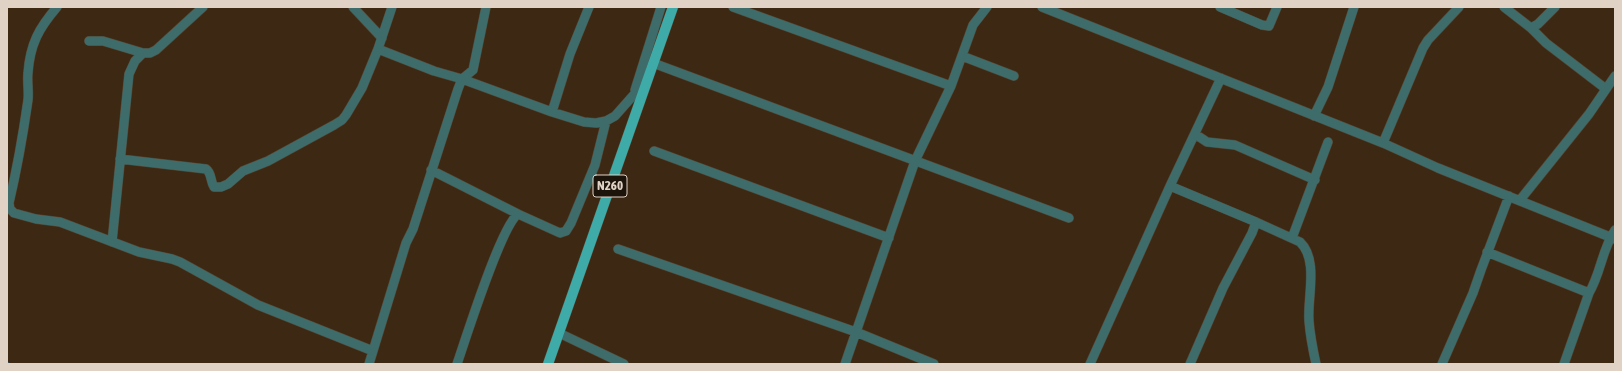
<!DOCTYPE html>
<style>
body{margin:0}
#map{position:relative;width:1622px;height:371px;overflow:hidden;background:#3c2813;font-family:"Asap Condensed",sans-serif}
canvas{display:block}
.frame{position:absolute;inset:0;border:8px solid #e0d3c6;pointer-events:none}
</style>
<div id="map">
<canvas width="1622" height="371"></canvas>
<div class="frame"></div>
</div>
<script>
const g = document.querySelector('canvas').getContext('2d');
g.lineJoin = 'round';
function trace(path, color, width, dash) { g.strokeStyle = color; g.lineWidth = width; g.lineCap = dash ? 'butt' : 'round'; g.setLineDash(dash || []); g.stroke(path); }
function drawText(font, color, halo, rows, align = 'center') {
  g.font = font + ' "Asap Condensed",sans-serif'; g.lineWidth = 3.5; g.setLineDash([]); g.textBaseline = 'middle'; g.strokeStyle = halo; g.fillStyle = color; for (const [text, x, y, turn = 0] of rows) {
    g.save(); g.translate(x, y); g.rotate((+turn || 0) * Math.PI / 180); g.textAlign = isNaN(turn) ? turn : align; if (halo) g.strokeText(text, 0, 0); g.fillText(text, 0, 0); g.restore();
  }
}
const stream = new Path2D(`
 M7 363 9 364`);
const minor = new Path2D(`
 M57 7C39 28 30 44 28 73 27 82 29 91 28 100 23 135 17 169 9 203L10 209 14 213 36 219 60 222 139 252 172 259 180 262 258 305 373 351
 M353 7 382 38
 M733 7 951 86
 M1042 7 1383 143 1438 168 1615 239
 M1220 7 1262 25 1269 26 1277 7
 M1504 7 1531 28 1538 24 1555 7
 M1531 28 1546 43 1606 89
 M89 41H103L143 53H150L156 50 203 7
 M378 49 434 71 462 79 552 112 584 122 596 123 606 121 615 116 646 81
 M962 56 1014 76
 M653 63 1069 218
 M635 90 661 7
 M552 112 570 54 589 7
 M1314 116 1328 87 1354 7
 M1195 134 1207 142 1235 145 1315 180
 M1383 143 1423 48 1428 40 1459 7
 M654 151 889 238
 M120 159 206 169C212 173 210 181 214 187H221L228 184 243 171 268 161 334 125 342 120 346 115 362 88 378 49 392 7
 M431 170 518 214
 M1170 186 1256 222 1300 242C1319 260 1307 298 1309 321 1310 335 1313 350 1316 364
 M1520 200 1589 114 1615 76
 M1292 238 1328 142
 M112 242 129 74 135 61 143 53
 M618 249 856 332 934 364
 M1487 252 1589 293
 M559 333 624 364
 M369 364 406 243 413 229 458 89 462 79 473 70 486 7
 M457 364C466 338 501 226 518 214L560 233 566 231 571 223 595 165 606 121
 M845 364 915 161 951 86 973 25 987 7
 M1090 364 1170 186 1221 78
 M1190 364 1223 288 1252 233 1256 222
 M1442 364 1473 293 1481 270 1509 196
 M1564 364 1589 293C1601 273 1602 249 1615 230`);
const major = new Path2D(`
 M548 364 673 7`);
const shields = [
 [610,186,34]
];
const shieldNames = [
 ["N260",610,186]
];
trace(stream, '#447296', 2);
trace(minor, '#564330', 10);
trace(major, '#564330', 11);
trace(minor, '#3d6c6a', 9);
trace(major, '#3eaba8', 10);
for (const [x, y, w] of shields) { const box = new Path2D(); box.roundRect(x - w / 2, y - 11, w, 22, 3); g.fillStyle = '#1c130a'; g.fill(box); trace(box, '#e0d3c6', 1); }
drawText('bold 13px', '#e0d3c6', null, shieldNames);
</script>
